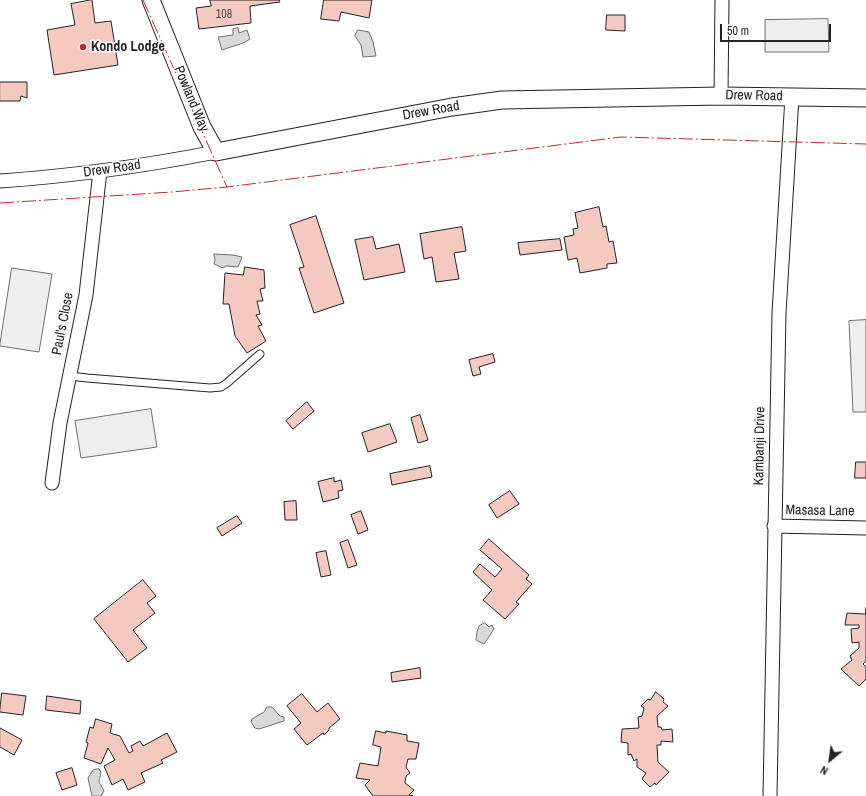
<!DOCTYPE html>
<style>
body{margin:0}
#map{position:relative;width:866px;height:796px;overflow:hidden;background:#fff;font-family:"Archivo Narrow",sans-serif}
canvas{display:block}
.north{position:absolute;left:810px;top:740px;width:40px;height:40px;-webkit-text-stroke:3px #fff;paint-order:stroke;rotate:209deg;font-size:11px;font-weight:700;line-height:16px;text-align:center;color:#222}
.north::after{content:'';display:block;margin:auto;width:14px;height:18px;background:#222;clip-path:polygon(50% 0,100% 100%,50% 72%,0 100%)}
.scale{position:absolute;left:720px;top:24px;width:111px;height:18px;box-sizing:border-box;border:2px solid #222;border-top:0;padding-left:5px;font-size:12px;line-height:14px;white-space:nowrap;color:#222;-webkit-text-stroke:3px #fff;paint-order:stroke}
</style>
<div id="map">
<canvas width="866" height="796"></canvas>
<div class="north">N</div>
<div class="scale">50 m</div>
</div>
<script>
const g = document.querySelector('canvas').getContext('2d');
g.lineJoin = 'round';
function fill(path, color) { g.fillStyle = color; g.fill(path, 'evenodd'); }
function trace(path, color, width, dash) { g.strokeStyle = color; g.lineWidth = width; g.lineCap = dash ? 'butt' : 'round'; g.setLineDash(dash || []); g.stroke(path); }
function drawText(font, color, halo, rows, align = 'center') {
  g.font = font + ' "Archivo Narrow",sans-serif'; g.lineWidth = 3; g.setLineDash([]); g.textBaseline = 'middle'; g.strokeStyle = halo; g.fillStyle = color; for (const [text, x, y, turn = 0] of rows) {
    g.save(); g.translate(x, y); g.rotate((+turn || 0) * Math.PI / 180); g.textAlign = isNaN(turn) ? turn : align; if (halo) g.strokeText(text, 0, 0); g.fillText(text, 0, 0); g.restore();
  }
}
const green = new Path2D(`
 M828 19 829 52H765V20Z
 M12 268 52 274 39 352 0 346Z
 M866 320V412H853L849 321Z
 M151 409 157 447 81 458 75 421Z`);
const water = new Path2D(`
 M238 28 239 33 247 30 250 39C242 45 232 46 222 50L218 37 233 35V29Z
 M358 30 369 32 373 42 376 56 363 57 361 45 355 36Z
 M214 254 233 255 242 257 238 267 226 266 223 268 214 264 215 260Z
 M485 623 489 627 492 625 494 629 484 644 476 640 477 632 479 626Z
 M267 707H272L280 716 284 717V721L259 729 255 728 251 722 252 719 264 712Z
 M99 769 101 772C99 785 97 778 104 791L101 796H92L88 778 93 770Z`);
const building = new Path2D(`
 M92 0 95 23 111 21 118 65 54 75 47 30 75 25 71 4Z
 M210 0H279L280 2 250 6 251 23 199 29 196 8 211 6Z
 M324 0H372L369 18 341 12 339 21 321 19Z
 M607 15H625V31L606 30Z
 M0 82H27V98L21 96 20 101H0Z
 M599 207 603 227 606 226 609 242 613 241 617 263 607 264V268L580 273 577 258 568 260 564 237 574 235 573 229 578 228 575 213Z
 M316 216 344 303 314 313 299 268 304 267 290 225Z
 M462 227 466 251 454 253 459 279 436 282 432 257 424 259 420 234Z
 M373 237 376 249 399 244 405 272 364 280 355 240Z
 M560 239 562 250 520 255 518 243Z
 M245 267 264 270 265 288 260 289 263 301H257L260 314 256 315 262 325 258 326 266 341 247 353 235 336 229 304H223L225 273 243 275Z
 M493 354 495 362 479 367 481 374 473 376 469 360Z
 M307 402 314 411 293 429 286 421Z
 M420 415 428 440 418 443 411 418Z
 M390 424 397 442 368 452 362 433Z
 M856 462H866V478H855Z
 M430 466 432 477 392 485 390 474Z
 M334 478V482L341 480 343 490 338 491 339 498 323 502 318 482Z
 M510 491 519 504 497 518 489 505Z
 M296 501 297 520H285L284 502Z
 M361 511 368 530 358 534 351 515Z
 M237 516 242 523 222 536 217 528Z
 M489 539 529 575 526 579 532 584 516 602 519 604 505 619 483 600 492 590 473 572 480 564 495 577 502 569 480 550Z
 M348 540 357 565 348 568 340 543Z
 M326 551 331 575 321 577 316 553Z
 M143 580 156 596 147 603 155 613 133 630 147 648 128 662 94 619Z
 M866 608V661L863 664 866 667V679L859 686 841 669 852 660 850 656 859 648V642L852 643 851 629 859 628V625H845L847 613 865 614Z
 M420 668 421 678 392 682 391 673Z
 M656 692 664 699 663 702 668 706 657 716 658 727H661L662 730 672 729 673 742 661 741V745H657L658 762 669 772 656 785 655 783 650 787 642 779 646 773 637 767V759L634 761 631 754 628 755V743L621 742 622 729 639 728 638 717 642 716 644 708 641 706 648 699 650 700Z
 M2 693 26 696 23 715 0 712Z
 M302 694 317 712 328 703 340 719 329 728V730L324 735 323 733 307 745 294 729 301 723 287 706Z
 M47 696 81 701 80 714 46 710Z
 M96 719 112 724 110 733 120 736 129 753 133 751 131 746 140 741 143 746 167 733 177 752 161 760 163 763 141 773 145 782 128 790 123 779 112 785 104 766 115 760 108 748 101 764 84 758 88 743 86 742 90 727 93 728Z
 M0 728 22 740 14 755 0 747Z
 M376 731 386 733V731L407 735V741L419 743 416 759H408L406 767 410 773 406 776 405 783 414 790 409 795 413 796H373L365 785 370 780 356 778 360 763 378 766 381 747 373 745Z
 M72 768 77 785 62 790 56 773Z`);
const service = new Path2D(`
 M70 376 87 378 210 388 221 387 227 383 260 354`);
const minor = new Path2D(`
 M721 96 722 0
 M0 181C73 176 144 166 216 152
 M52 483 60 423 86 295 100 171
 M774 526 866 528
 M770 796 779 313 792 97`);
const tertiary = new Path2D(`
 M151 0 202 127 216 152 452 107 502 100 721 96 866 98`);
const power = new Path2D(`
 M143 0 227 187 621 137 866 144
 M0 203 172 192 227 187`);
const markers = [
 [83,47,4,"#c62828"]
];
const numberNames = [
 ["108",224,15]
];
const poiNames = [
 ["Kondo Lodge",91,47]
];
const streetNames = [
 ["Drew Road",754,96,1],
 ["Powland Way",191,99,67],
 ["Drew Road",431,111,-10],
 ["Drew Road",112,169,-8],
 ["Paul's Close",63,324,-79],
 ["Kambanji Drive",760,446,-89],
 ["Masasa Lane",820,511,1]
];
fill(green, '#eee');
trace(green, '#6f6f6f', 1);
fill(water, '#d9d9d9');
trace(water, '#6f6f6f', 1);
fill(building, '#f3c9c0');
trace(building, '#222', 1);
trace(service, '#222', 9);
trace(minor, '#222', 15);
trace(tertiary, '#222', 19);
trace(service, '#fff', 7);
trace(minor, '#fff', 13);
trace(tertiary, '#fff', 17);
trace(power, '#c62828', 1, [14, 3, 2, 3]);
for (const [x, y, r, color] of markers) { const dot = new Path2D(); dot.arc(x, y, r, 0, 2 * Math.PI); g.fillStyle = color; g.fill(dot); trace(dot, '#fff', 1.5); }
drawText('12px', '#564c4a', null, numberNames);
drawText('bold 14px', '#222', '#fff', poiNames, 'left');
drawText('14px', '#222', '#fff', streetNames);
</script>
